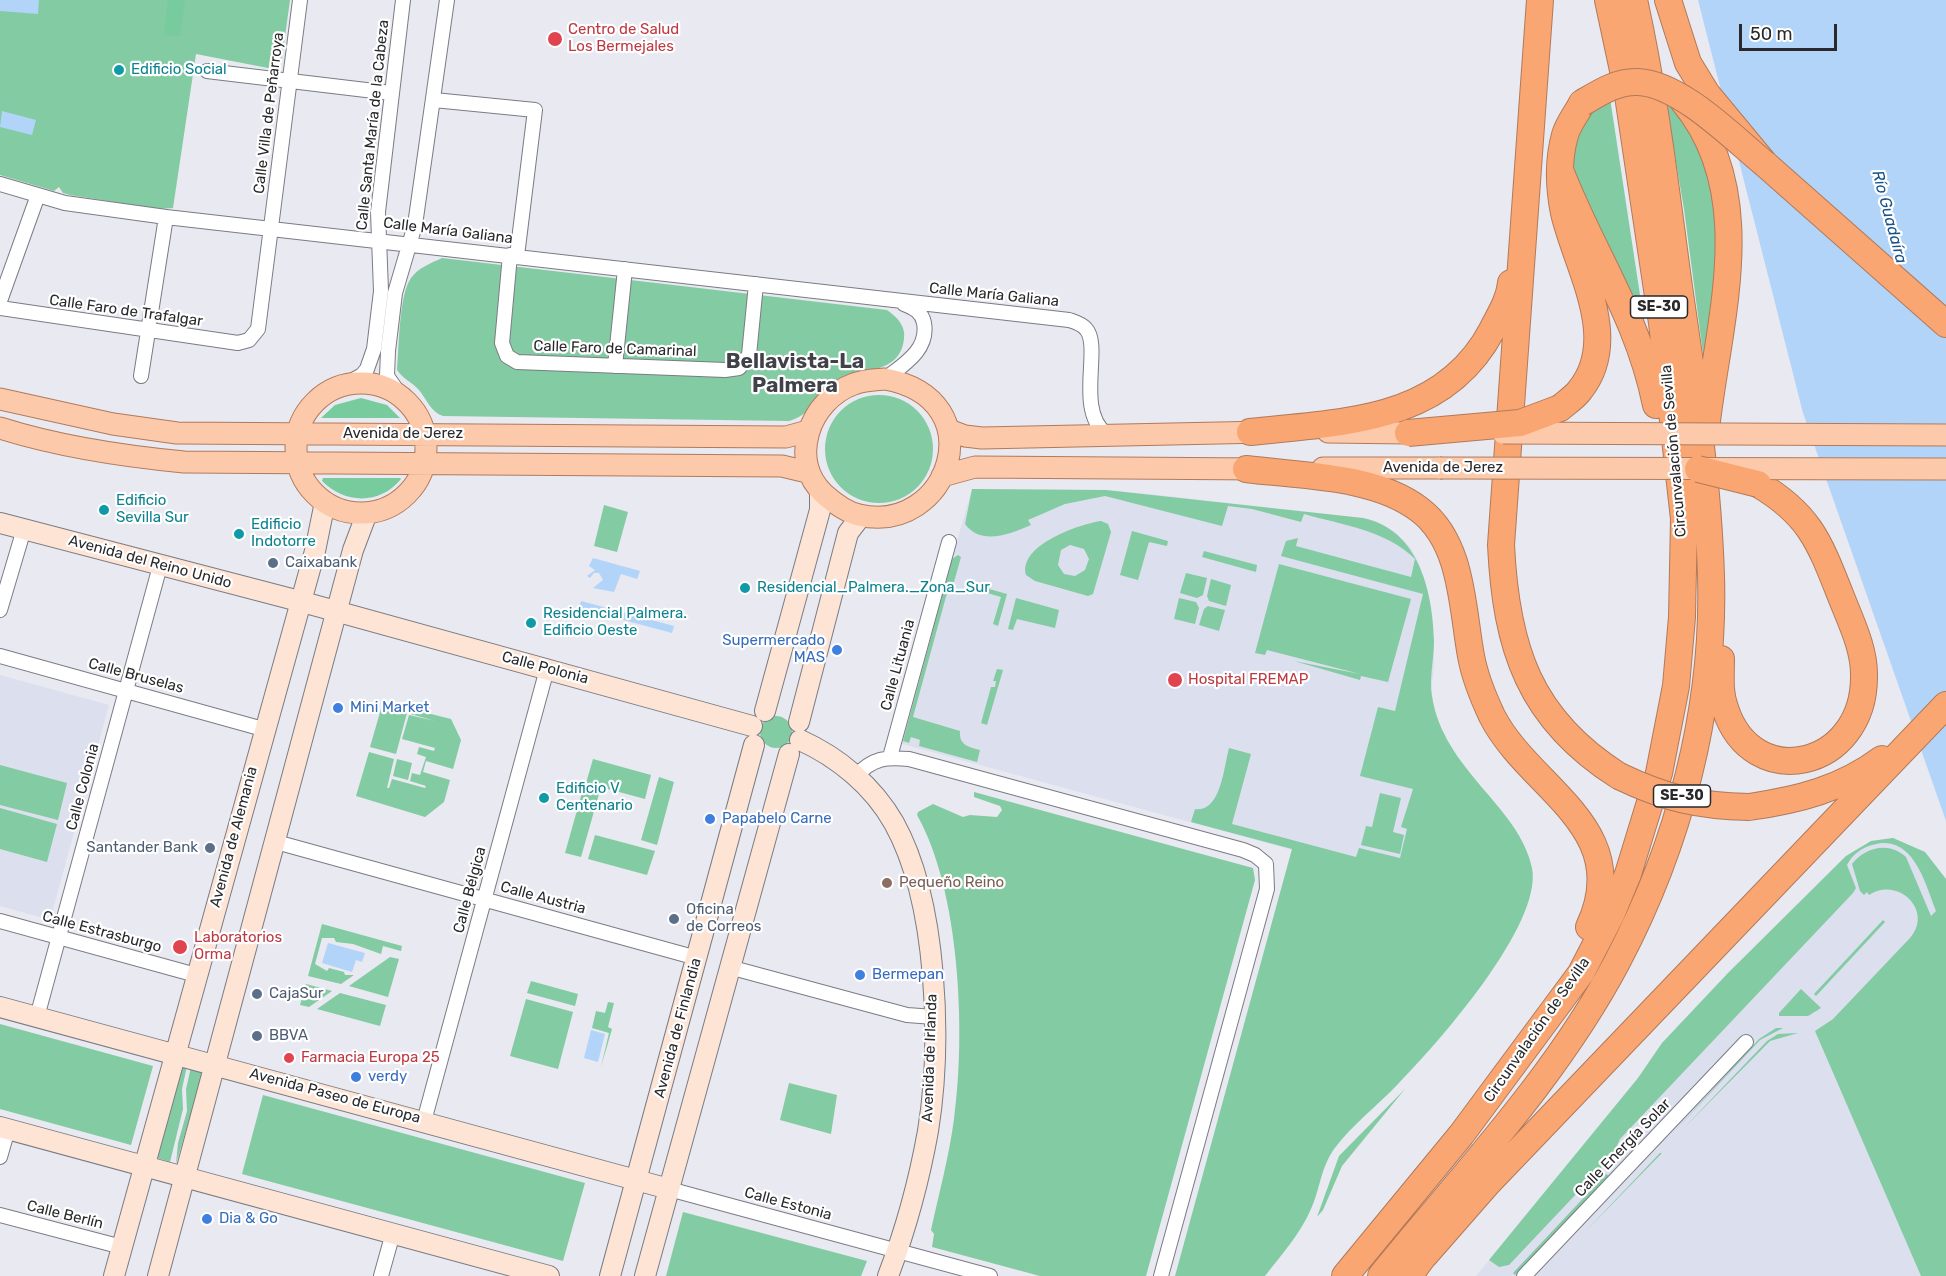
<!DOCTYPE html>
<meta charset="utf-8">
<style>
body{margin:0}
#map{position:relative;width:1946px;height:1276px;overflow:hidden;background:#e8e9f1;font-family:Rubik,sans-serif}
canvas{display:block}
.scale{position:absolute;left:1739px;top:24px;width:98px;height:27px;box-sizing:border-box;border:3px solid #29292c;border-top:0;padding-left:8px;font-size:18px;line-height:21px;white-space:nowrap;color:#29292c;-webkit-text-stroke:4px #fff;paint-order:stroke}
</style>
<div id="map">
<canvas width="1946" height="1276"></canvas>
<div class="scale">50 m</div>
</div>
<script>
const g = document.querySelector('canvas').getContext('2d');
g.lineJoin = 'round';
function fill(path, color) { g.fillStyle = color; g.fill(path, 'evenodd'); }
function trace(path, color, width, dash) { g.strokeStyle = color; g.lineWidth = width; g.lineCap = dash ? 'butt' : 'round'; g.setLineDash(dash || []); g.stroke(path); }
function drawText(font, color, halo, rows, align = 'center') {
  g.font = font + ' Rubik,sans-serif'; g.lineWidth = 4.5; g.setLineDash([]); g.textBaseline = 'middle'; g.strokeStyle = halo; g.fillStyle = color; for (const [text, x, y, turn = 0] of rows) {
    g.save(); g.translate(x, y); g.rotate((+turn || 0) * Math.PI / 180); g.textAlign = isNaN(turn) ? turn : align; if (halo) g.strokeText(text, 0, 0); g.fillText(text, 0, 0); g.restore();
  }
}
const built = new Path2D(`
 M972 489 1106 490 1150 494 1363 518 1376 521 1395 532 1411 548 1420 566 1434 638V666L1410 882 899 743Z
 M0 675 109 705 50 920 0 906Z
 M1893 838 1925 852 1946 879V1276H1476L1638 1078 1662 1043 1728 973 1846 856 1871 841Z`);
const green = new Path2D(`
 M0 0H290L282 58 268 68 196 54 173 208 158 209 70 195 63 193 59 187 54 191 0 175Z
 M1610 98 1640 295 1633 296 1571 175 1572 143 1592 107Z
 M1665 98 1695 123 1722 231 1706 376 1684 209Z
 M442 258 887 310C897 317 906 326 904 339 899 379 854 365 830 385 815 398 811 415 789 421L443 416C431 412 427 400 419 390 412 382 403 379 397 370 399 348 399 294 411 278 418 268 431 263 442 258Z
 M825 449a54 54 0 1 1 108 0a54 54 0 1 1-108 0Z
 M972 489 1106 490 1363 518C1418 529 1433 591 1434 641 1434 659 1429 679 1432 696 1443 770 1520 807 1532 868 1543 925 1437 1044 1398 1084 1377 1106 1352 1125 1334 1149 1321 1167 1320 1189 1311 1209 1300 1234 1282 1254 1265 1276H1175L1292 849 1191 822 1195 809C1221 813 1224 766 1229 748L1251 754 1232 824 1356 857 1359 848 1400 858 1407 829 1401 827 1413 789 1360 776 1378 707 1395 711 1423 594 1281 556 1286 541 1298 538 1296 546 1411 577 1415 559C1386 530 1342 525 1304 514L1301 522 1252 509 1228 506 1222 526 1105 496 1065 504 1028 520 1031 525C1010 534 981 546 965 524Z
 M604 505 628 512 617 552 594 546Z
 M1101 521 1108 524 1111 532 1093 594 1088 596 1035 581 1026 575C1018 545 1080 524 1101 521ZM1070 545 1084 549 1089 559 1085 570 1075 576 1064 574 1058 565 1061 550Z
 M1132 531 1168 541 1167 546 1149 542 1138 580 1120 575Z
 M1204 551 1257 565 1256 572 1202 557Z
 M958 555 961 557 954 582H950L913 717 960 731C959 745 968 747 980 750L977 762 919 746 920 740 911 737 909 743 903 741 952 559Z
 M1279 564 1411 599 1388 682 1361 676 1360 680 1294 661 1360 674 1267 650 1265 655 1255 653Z
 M1186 573 1207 578 1203 595 1197 598 1180 593Z
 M1211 579 1231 585 1226 606 1209 601 1207 596Z
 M975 585 1007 594 998 626 993 624 1001 597 973 589Z
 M1016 598 1059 610 1055 628 1017 619 1013 630 1008 629Z
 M1179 598 1196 602 1199 608 1195 624 1174 619Z
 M1208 606 1225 610 1219 631 1199 625 1204 609Z
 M997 669 1003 670 987 725 981 723 991 687H995L996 681H993Z
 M383 702 451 719 461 740 453 769 426 761 423 772 450 780 444 802 425 817 356 796 369 752 394 759 387 788H389L392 779 425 788 426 786 410 781 412 773 420 775 426 757 417 754 419 747 434 751 435 748 402 739 409 715 435 721 407 713 396 754 370 747Z
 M760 732a16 16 0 1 1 32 0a16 16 0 1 1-32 0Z
 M397 759 412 763 408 780 393 776Z
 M593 759 651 775 645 799 586 783Z
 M0 765 67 783 58 820 0 805Z
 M659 777 674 782 657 845 641 840Z
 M583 789 599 794 581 857 565 853Z
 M974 792 1253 868 1255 880 1146 1276H1040L932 1247 934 1234 931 1230C939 1193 949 1157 954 1119 966 1033 960 891 917 815L918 812 933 804 963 817 970 815 997 817 1002 810 1000 806 974 797Z
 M1380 793 1401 798 1393 832 1404 835 1400 854 1361 845 1366 826 1372 827Z
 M0 808 57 824 47 862 0 849Z
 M595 835 655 851 647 875 588 859Z
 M1893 838 1925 852 1946 879V1276H1921L1815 1031 1833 1019 1910 938C1934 911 1898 876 1869 895L1867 892 1864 895 1860 891 1852 864C1865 847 1889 841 1906 857L1931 916 1936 911C1925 883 1913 832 1872 845 1861 848 1852 855 1847 865L1856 888 1853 893 1620 1139 1613 1155 1509 1265 1499 1267 1489 1260 1638 1078 1662 1043 1728 973 1846 856 1871 841Z
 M1883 920 1885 922 1816 996 1814 994Z
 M322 924 402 946 401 951 383 946 381 954 353 944 336 942 334 938H322L315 964 327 971 329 968 344 972 345 975H354L341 984 308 976Z
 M390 957 399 959 388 997 349 986Z
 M531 981 578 994 575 1006 527 993Z
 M306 984 332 991 309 1007 300 1005Z
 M1801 989 1821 1008 1808 1016H1779V1013Z
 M340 993 386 1005 380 1026 317 1009Z
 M526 999 573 1012 558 1069 510 1056Z
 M608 1002 614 1003 608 1027 612 1029 601 1067 609 1033 592 1028 596 1011 605 1013Z
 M0 1024 153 1066 131 1145 0 1109Z
 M1776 1028H1783L1760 1040 1671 1135 1759 1039Z
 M1798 1033 1770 1041 1683 1129 1767 1041 1778 1034Z
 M181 1066H187L182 1089 183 1109 170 1162 157 1158Z
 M191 1067 203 1073 176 1164 178 1143 187 1111 186 1089Z
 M789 1083 837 1095 831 1134 780 1120Z
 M1405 1089 1342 1166 1323 1210 1317 1217 1339 1156Z
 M263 1095 585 1183 563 1261 242 1174Z
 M1660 1153H1662L1583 1234Z
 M1606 1174 1609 1176 1515 1275 1513 1273Z
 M683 1212 867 1261 861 1276H666Z`);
const forest = new Path2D(`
 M168 0H185L180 36 164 35Z
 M361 398 387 405 400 418H321L335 405Z
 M323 478H400L401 479C380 505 345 504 322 481Z`);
const water = new Path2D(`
 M0 0H39L38 14 0 11Z
 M1698 0H1946V821L1803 413Z
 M2 111 36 120 32 135 0 127Z
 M593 558 640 571 637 579 621 574 614 592 593 588 603 580 599 573H594L590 578 587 576 595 570 589 566Z
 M581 601 674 626 672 633 579 608Z
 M328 943 365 953 362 962 356 960 352 972 322 963Z
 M591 1030 605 1034 598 1062 584 1058Z`);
const street = new Path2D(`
 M207 71 391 93
 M434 100 535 110 517 256
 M0 184 65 203 166 217 1069 320C1075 322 1082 324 1086 329 1102 347 1075 409 1106 434
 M510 255 502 343 507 356 517 362 725 370 739 368 749 355 756 284
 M0 301 38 195
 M0 308 238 343 249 340 258 329 300 0
 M615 366 625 269
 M141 376 166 217
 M885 379C903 365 929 350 924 323 922 312 914 308 904 304
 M346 384 362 375 367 369 374 349 381 291 378 212 403 0
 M400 395 387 376 388 351 395 293 415 225 447 0
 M0 610 24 529
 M0 656 263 729
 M890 757 949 542
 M856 776C873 758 885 757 909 759L1243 850 1255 855 1266 864 1267 889 1161 1276
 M276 842 697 958
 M0 921 196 975
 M729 967 907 1015 934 1017
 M37 1017 160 566
 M424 1121 547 669
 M0 1157 8 1129
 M669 1189 990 1276
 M0 1215 122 1247
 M381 1276 393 1233
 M1524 1276 1746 1042`);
const secondary = new Path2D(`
 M0 523 299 601 752 726
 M765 711 820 510V490
 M799 722 848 533 861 516
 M800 740C838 757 873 786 894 823 938 902 942 1044 928 1131 919 1181 906 1229 888 1276
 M0 1007 669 1189
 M0 1127 549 1276
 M114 1276 315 551 325 502
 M158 1276 353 550 367 513
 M610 1276 754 745
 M645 1276 789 754`);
const primary = new Path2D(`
 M885 379C996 399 949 536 859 515 846 512 834 503 824 494 788 461 809 400 854 384 864 380 875 380 885 379Z
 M296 448a65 65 0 1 1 130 0a65 65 0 1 1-130 0Z
 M0 399 113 424 177 433 786 437 808 431
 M0 428C60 447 121 456 184 462L782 466 807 472
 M949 430 965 436 982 438 1266 432
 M1328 432 1408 433
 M1323 468H1440
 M942 476 975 467 1261 469`);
const highway = new Path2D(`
 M1540 0 1501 545C1506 648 1529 719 1619 776
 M1668 0 1688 63 1707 94 1765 164 1946 324
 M1683 101C1759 192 1720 315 1707 421
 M1560 170C1592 253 1638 316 1656 405
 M1560 408C1567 402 1575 397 1580 390 1622 338 1576 266 1564 213 1559 188 1558 160 1565 135 1568 124 1577 113 1582 103
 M1250 432C1341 422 1443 423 1492 330 1500 314 1509 301 1511 283
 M1246 469C1301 476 1375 475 1420 510 1463 543 1462 608 1471 656 1475 678 1483 697 1492 716 1529 789 1636 827 1589 927
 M1721 659C1721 676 1719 692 1725 708 1752 794 1864 769 1864 677 1865 649 1850 620 1840 594 1819 541 1809 514 1758 484
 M1749 807C1798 800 1842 789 1882 759
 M1425 1255 1488 1183 1946 705
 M1345 1276 1461 1135 1581 973 1611 915 1628 874 1659 773 1676 686 1682 617 1684 519 1662 323 1627 89 1608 0
 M1381 1276C1462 1176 1557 1076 1617 962 1679 845 1715 708 1711 576 1708 478 1693 383 1679 287 1666 192 1655 94 1634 0
 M1409 1276 1434 1242`);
const primaryBridge = new Path2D(`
 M1503 433 1946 435
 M1440 468 1946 469`);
const highwayBridge = new Path2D(`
 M1582 103C1599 93 1617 81 1638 82 1681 84 1733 138 1765 164
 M1408 433 1520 423 1560 408
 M1698 469 1758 484
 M1619 776C1665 798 1698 806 1749 807`);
const markers = [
 [555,39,8,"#e0444e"],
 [119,70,6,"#0f9aa8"],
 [104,510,6,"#0f9aa8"],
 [239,534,6,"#0f9aa8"],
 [273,563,6,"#5c6f8a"],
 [745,588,6,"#0f9aa8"],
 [531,623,6,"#0f9aa8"],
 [837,650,6,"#3f7fe0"],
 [1175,680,8,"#e0444e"],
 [338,708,6,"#3f7fe0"],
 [544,798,6,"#0f9aa8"],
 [710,819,6,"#3f7fe0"],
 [210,848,6,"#5c6f8a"],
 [887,883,6,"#8d6e63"],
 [674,919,6,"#5c6f8a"],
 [180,947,8,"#e0444e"],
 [860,975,6,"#3f7fe0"],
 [257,994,6,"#5c6f8a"],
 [257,1036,6,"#5c6f8a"],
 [289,1058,6,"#e0444e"],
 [356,1077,6,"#3f7fe0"],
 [207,1219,6,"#3f7fe0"]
];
const shields = [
 [1659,307,57],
 [1682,796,57]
];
const shieldNames = [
 ["SE-30",1659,307],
 ["SE-30",1682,796]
];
const healthNames = [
 ["Centro de Salud",568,30],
 ["Los Bermejales",568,47],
 ["Hospital FREMAP",1188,680],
 ["Laboratorios",194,938],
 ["Orma",194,955],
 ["Farmacia Europa 25",301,1058]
];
const cultureNames = [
 ["Edificio Social",131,70],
 ["Edificio",116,501],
 ["Sevilla Sur",116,518],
 ["Edificio",251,525],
 ["Indotorre",251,542],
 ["Residencial_Palmera._Zona_Sur",757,588],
 ["Residencial Palmera.",543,614],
 ["Edificio Oeste",543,631],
 ["Edificio V",556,789],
 ["Centenario",556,806]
];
const streetNames = [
 ["Calle Villa de Peñarroya",269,113,-83],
 ["Calle Santa María de la Cabeza",373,125,-84],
 ["Calle María Galiana",448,231,7],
 ["Calle María Galiana",994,295,6],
 ["Calle Faro de Trafalgar",126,311,8],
 ["Calle Faro de Camarinal",615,349,2],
 ["Avenida de Jerez",403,434],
 ["Circunvalación de Sevilla",1674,451,-95],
 ["Avenida de Jerez",1443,468],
 ["Avenida del Reino Unido",150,562,15],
 ["Calle Lituania",898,665,-75],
 ["Calle Polonia",545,668,15],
 ["Calle Bruselas",136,676,15],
 ["Calle Colonia",83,787,-75],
 ["Avenida de Alemania",234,837,-75],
 ["Calle Bélgica",470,890,-75],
 ["Calle Austria",543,898,15],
 ["Calle Estrasburgo",102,932,15],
 ["Avenida de Finlandia",678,1028,-75],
 ["Circunvalación de Sevilla",1537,1030,-55],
 ["Avenida de Irlanda",930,1058,-88],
 ["Avenida Paseo de Europa",335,1096,15],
 ["Calle Energía Solar",1623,1148,-46],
 ["Calle Estonia",788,1204,15],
 ["Calle Berlín",65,1215,14]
];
const serviceNames = [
 ["Caixabank",285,563],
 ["Santander Bank",198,848,"right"],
 ["Oficina",686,910],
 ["de Correos",686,927],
 ["CajaSur",269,994],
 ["BBVA",269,1036]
];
const shopNames = [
 ["Supermercado",825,641,"right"],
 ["MAS",825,658,"right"],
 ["Mini Market",350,708],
 ["Papabelo Carne",722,819],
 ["Bermepan",872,975],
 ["verdy",368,1077],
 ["Dia & Go",219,1219]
];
const educationNames = [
 ["Pequeño Reino",899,883]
];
const waterNames = [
 ["Río Guadaíra",1889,217,75]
];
const districtNames = [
 ["Bellavista-La",795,362],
 ["Palmera",795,386]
];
fill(built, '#dcdfee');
fill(green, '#83cba2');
fill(forest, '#77cb9c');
fill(water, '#b2d4f9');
trace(street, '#7a7c83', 16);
trace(secondary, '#7a7c83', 22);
trace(primary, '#b17a5a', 23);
trace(highway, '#b17a5a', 28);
trace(street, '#fff', 14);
trace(secondary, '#fee4d5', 20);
trace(primary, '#fccaaa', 21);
trace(highway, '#faa672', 26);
trace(primaryBridge, '#b17a5a', 23, []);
trace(highwayBridge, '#b17a5a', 28, []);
trace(primaryBridge, '#fccaaa', 21);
trace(highwayBridge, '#faa672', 26);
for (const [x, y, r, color] of markers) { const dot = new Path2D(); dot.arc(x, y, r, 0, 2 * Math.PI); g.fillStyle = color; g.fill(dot); trace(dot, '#fff', 2); }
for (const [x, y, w] of shields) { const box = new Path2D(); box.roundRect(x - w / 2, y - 11, w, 22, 4.5); g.fillStyle = '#fff'; g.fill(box); trace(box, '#29292c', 1.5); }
drawText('bold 14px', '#29292c', null, shieldNames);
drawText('15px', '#be3a42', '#fff', healthNames, 'left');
drawText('15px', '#0d838f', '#fff', cultureNames, 'left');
drawText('15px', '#29292c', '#fff', streetNames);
drawText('15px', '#4e5e75', '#fff', serviceNames, 'left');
drawText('15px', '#366cbe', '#fff', shopNames, 'left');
drawText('15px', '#785e54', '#fff', educationNames, 'left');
drawText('italic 16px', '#18528a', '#fff', waterNames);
drawText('bold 21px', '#414249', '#fff', districtNames);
</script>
